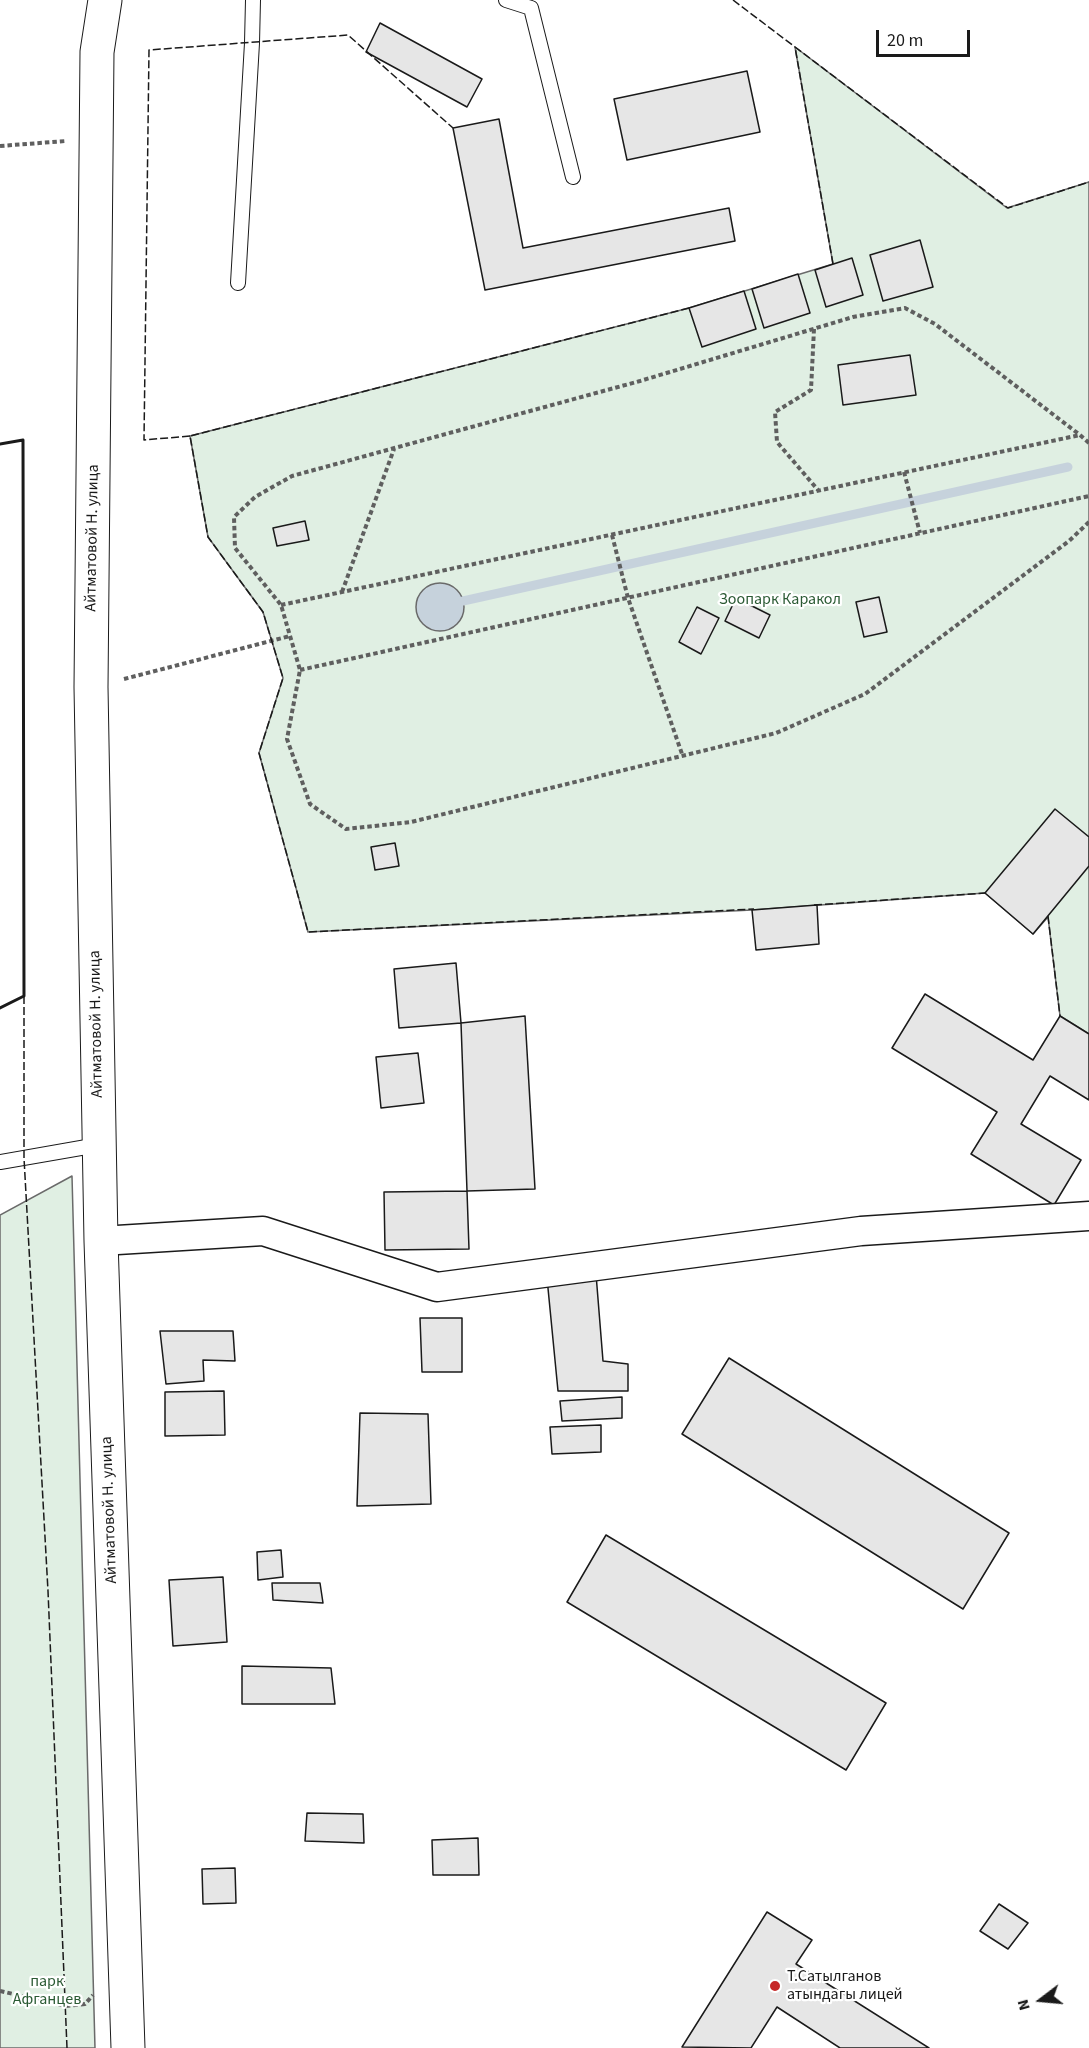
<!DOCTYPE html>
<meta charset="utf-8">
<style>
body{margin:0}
#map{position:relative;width:1089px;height:2048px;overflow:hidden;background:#fff;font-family:"Source Sans 3",sans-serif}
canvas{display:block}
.north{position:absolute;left:1011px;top:1970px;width:60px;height:60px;-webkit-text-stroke:4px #fff;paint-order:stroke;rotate:254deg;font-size:16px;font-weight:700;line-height:24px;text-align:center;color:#1a1a1a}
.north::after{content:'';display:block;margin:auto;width:21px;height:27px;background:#1a1a1a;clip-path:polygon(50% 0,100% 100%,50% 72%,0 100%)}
.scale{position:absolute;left:876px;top:30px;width:94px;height:27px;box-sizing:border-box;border:3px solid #1a1a1a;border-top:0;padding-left:8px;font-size:18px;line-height:21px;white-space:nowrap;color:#1a1a1a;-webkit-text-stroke:4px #fff;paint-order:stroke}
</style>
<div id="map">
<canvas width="1089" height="2048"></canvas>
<div class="north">N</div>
<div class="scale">20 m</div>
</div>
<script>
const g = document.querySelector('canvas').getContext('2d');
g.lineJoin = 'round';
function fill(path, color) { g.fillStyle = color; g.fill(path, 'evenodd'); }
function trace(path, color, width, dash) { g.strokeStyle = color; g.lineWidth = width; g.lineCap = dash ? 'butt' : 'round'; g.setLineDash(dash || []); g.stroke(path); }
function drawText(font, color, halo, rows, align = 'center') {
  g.font = font + ' "Source Sans 3",sans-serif'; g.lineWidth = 4.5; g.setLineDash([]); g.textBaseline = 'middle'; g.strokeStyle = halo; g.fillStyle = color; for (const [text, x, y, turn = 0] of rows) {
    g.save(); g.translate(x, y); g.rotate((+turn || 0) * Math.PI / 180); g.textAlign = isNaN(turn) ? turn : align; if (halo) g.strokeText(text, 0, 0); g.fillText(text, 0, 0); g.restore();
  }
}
const green = new Path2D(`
 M795 47 1007 208 1089 182V1034L1060 1016 1048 917 1033 934 985 893 752 910 308 932 259 753 283 678 263 612 208 537 190 436 689 308 833 264Z
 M72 1176 95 2048H0V1215Z`);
const water = new Path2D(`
 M416 607a24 24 0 1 1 48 0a24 24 0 1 1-48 0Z`);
const stream = new Path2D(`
 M463 601 1068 467`);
const building = new Path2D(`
 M380 23 482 79 467 107 366 52Z
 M747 71 760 132 627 160 614 99Z
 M499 119 523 248 729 208 735 241 485 290 453 128Z
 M920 240 933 287 883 301 870 255Z
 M852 258 863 295 826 307 815 270Z
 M798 274 810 313 764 328 752 289Z
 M744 291 756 329 702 347 689 308Z
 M910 355 916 395 843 405 838 365Z
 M305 521 309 540 277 546 273 528Z
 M879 597 887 632 864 637 856 602Z
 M736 598 770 615 759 638 725 621Z
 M697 607 719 618 701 654 679 642Z
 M1055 809 1089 837V866L1033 934 985 893Z
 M395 843 399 866 375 870 371 847Z
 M817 905 819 944 756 950 752 910Z
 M456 963 461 1023 399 1028 394 969Z
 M925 994 1033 1060 1060 1016 1089 1034V1100L1050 1076 1021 1124 1081 1160 1054 1205 971 1154 997 1112 892 1048Z
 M525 1016 535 1189 467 1191 461 1023Z
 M418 1053 424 1103 381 1108 376 1057Z
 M467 1191 469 1249 385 1250 384 1192Z
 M596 1274 603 1361 628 1364V1391H558L547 1278Z
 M420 1318H462V1372H422Z
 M160 1331H233L235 1361 203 1360 204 1381 166 1384Z
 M729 1358 1009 1533 963 1609 682 1434Z
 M224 1391 225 1435 165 1436V1392Z
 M622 1397V1418L562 1421 560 1401Z
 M360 1413 428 1414 431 1504 357 1506Z
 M601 1425V1452L552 1454 550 1427Z
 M606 1535 886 1703 846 1770 567 1602Z
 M281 1550 283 1577 258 1580 257 1552Z
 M223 1577 227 1642 173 1646 169 1580Z
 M272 1583H320L323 1603 273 1600Z
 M242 1666 331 1668 335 1704H242Z
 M307 1813 363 1814 364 1843 305 1841Z
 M478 1838 479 1875H433L432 1840Z
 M235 1868 236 1903 203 1904 202 1869Z
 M999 1904 1028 1923 1008 1949 980 1931Z
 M767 1912 812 1940 796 1964 929 2048H840L777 2007 751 2048 682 2047Z`);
const path = new Path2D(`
 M0 146 66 141
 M814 329 811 390 775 412 777 442 818 490
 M1089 443 1080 435 935 324 905 308 853 317 640 381 292 476 255 497 234 517 235 548 281 605 300 670 287 739 310 804 346 829 411 822 776 733 865 694 1069 541 1089 522
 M904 472 920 533
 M612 535 628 598 682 754
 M342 592 394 449
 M281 605 1080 435
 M300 670 1089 496
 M124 679 290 636
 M0 1991 66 2006 85 2004 93 1995`);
const service = new Path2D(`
 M506 0 531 8 573 177
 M238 283 252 43 253 0
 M0 1162 98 1145`);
const minor = new Path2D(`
 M101 1241 263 1231 437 1287 861 1231 1089 1216`);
const secondary = new Path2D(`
 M105 0 97 52 91 687 101 1241 128 2048`);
const fence = new Path2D(`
 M733 0 795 47
 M833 264 795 47 1008 208 1089 182
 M689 308 190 436 208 537 263 612 283 678 259 753 308 932 754 909
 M190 436 144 440 149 50 348 35 453 128
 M814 905 985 893
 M1048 916 1060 1016
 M24 996V1158L48 1591 67 2048`);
const wall = new Path2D(`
 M0 444 23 440 24 996 0 1008`);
const markers = [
 [775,1986,6,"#c62828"]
];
const streetNames = [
 ["Айтматовой Н. улица",93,538,-89],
 ["Айтматовой Н. улица",97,1024,-91],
 ["Айтматовой Н. улица",110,1510,-92]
];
const parkNames = [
 ["Зоопарк Каракол",780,600],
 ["парк",47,1982],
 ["Афганцев",47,2000]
];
const poiNames = [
 ["Т.Сатылганов",787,1977],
 ["атындагы лицей",787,1995]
];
fill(green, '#e0efe3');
trace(green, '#6a6a6a', 1.5);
fill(water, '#c6d2dc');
trace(water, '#6a6a6a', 1.5);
trace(stream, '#c6d2dc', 9);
fill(building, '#e6e6e6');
trace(building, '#1a1a1a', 1.5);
trace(service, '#1a1a1a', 16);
trace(minor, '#1a1a1a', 31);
trace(secondary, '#1a1a1a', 35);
trace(path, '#5f5f5f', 4, [4.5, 3]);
trace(service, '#fff', 14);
trace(minor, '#fff', 28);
trace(secondary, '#fff', 33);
trace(fence, '#1a1a1a', 1.5, [8, 3]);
trace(wall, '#1a1a1a', 3);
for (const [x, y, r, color] of markers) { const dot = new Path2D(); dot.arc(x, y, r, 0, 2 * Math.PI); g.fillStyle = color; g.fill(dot); trace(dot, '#fff', 2); }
drawText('16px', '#1a1a1a', '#fff', streetNames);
drawText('16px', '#2b5a34', '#fff', parkNames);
drawText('16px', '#1a1a1a', '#fff', poiNames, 'left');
</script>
